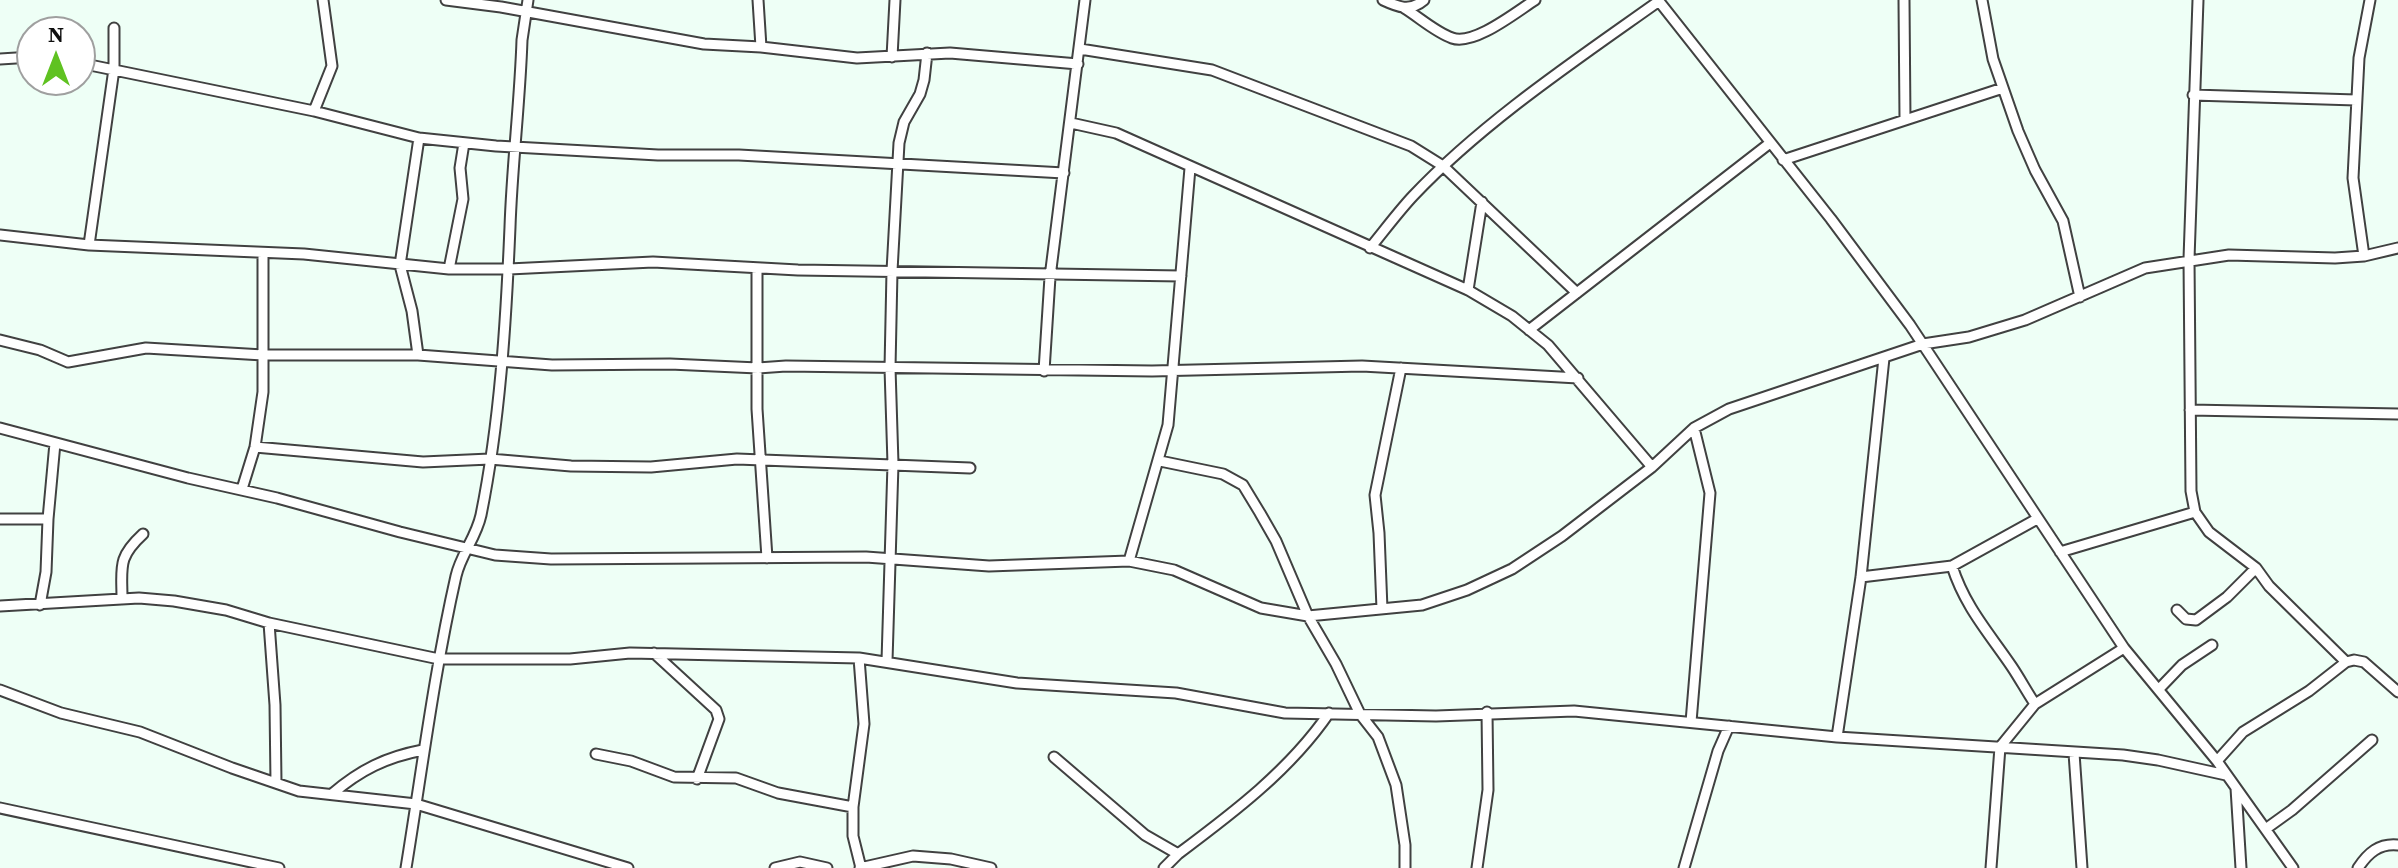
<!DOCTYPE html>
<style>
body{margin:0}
#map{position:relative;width:2398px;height:868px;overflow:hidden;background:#eefff6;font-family:"Source Serif 4",serif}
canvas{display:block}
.north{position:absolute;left:16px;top:16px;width:80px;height:80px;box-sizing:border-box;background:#fff;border:2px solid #9f9f9f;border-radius:50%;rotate:0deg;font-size:22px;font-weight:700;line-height:32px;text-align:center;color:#0e0e0e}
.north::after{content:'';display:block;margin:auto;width:28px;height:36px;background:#5fc221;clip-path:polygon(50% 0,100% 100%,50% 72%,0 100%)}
</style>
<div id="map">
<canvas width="2398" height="868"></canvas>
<div class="north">N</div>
</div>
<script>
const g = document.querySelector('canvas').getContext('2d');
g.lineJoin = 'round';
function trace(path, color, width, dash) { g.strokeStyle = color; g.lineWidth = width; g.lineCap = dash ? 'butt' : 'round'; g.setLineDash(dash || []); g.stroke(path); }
const minor = new Path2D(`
 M446 0 501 7 704 44 761 47 857 58 950 53 1078 64
 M758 0 761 47
 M1383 0C1398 7 1410 12 1424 0
 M1658 0 1831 219 1910 325 2124 648 2217 761 2293 868
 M1904 0 1905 119
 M1982 0 1993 59 2018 131 2035 170 2063 221 2080 297
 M2198 0 2189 259 2191 491 2195 512 2209 532 2256 568 2269 586 2346 662
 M1404 8C1419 17 1435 32 1452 38 1474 46 1516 12 1535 0
 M1080 49 1212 70 1411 146 1443 166 1577 293
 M892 57 895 0
 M0 59 32 57
 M80 63 314 111 419 138 496 146 658 155H739L1064 173
 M2193 95 2356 100
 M314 111 332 66 323 0
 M1071 123 1116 133 1468 290 1512 316 1548 345 1652 467
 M1783 160 2003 88
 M0 235 89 245 304 254 449 269H509L653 262 798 270 1181 276
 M89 245 114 69V28
 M1370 248C1384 231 1398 212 1413 196 1483 122 1576 60 1659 1
 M2364 256 2353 178 2359 58 2370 0
 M757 268V409L767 558
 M449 269 463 199 460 168 464 143
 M1468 290 1482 202
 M1529 330 1770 143
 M0 340 40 350 68 362 146 348 263 355H418L552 365 670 364 758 368 786 366 1152 371 1362 366 1578 378
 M418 355 412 311 400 265 419 138
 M1044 371 1050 277 1085 0
 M2190 410 2398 414
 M0 428 188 478 277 498 400 532 495 555 551 559 866 557 989 566 1129 561 1174 570 1261 608 1308 616 1422 605 1467 590 1512 569 1562 536 1652 467 1694 428 1729 409 1923 344 1969 337 2025 320 2145 268 2229 255 2335 258 2364 256 2398 248
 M255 447 423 462 490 459 571 466 651 467 737 459 970 468
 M1160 461 1223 474 1243 485 1260 513 1276 541 1308 616 1336 664 1360 714 1378 737 1396 785 1405 845V868
 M242 489 255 447 263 392V254
 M0 519H48L55 443
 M2060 552 2195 512
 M1129 561 1168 425 1190 168
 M1952 566C1965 607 1989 633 2012 667 2020 679 2027 692 2035 704L2000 747 1991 868
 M1861 577 1952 566 2037 519
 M122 599C122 567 117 558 143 534
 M40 605 46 572 48 519
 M0 606 139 598 174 601 226 610 269 623 439 659H570L630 653 859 658 1017 683 1176 693 1285 713 1436 716 1574 711 1837 737 2123 755 2158 760 2226 775
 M1382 609 1379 533 1375 495 1401 368
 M2177 610 2186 619 2196 620 2227 597 2256 568
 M269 623 275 705 276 782
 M654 653 716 710 719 719 697 779
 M859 658 864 724 853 807V836L861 868
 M887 661 893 464 890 368 892 271 899 143 904 122 920 94 924 80 927 53
 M2159 689 2182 665 2212 645
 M0 690 61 713 140 732 232 768 299 791 416 804 628 868
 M2035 704 2124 648
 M1691 722 1710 493 1694 428
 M1837 737 1861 577 1884 358
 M2074 753 2082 868
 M596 754 631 761 674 777 736 778 778 793 853 807
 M1054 757 1145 835 1178 854 1164 868
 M2217 761 2243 732 2309 691 2346 662 2354 660 2364 662 2398 692
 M2236 788 2241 868
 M332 794C360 770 386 757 423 750
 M0 808 279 868
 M2267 828 2292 810 2372 740
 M1178 854C1233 813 1290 770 1329 713
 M406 868C422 770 434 673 456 576 461 554 476 538 481 515 500 421 506 323 510 227 512 165 520 102 522 40L528 0
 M775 868 800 862 827 868
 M860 868 913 856 951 859 991 868
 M1477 868 1488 790 1487 712
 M1684 868 1718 751 1729 726
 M2358 868C2368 853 2379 843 2398 845`);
trace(minor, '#414141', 13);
trace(minor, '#fff', 9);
</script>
